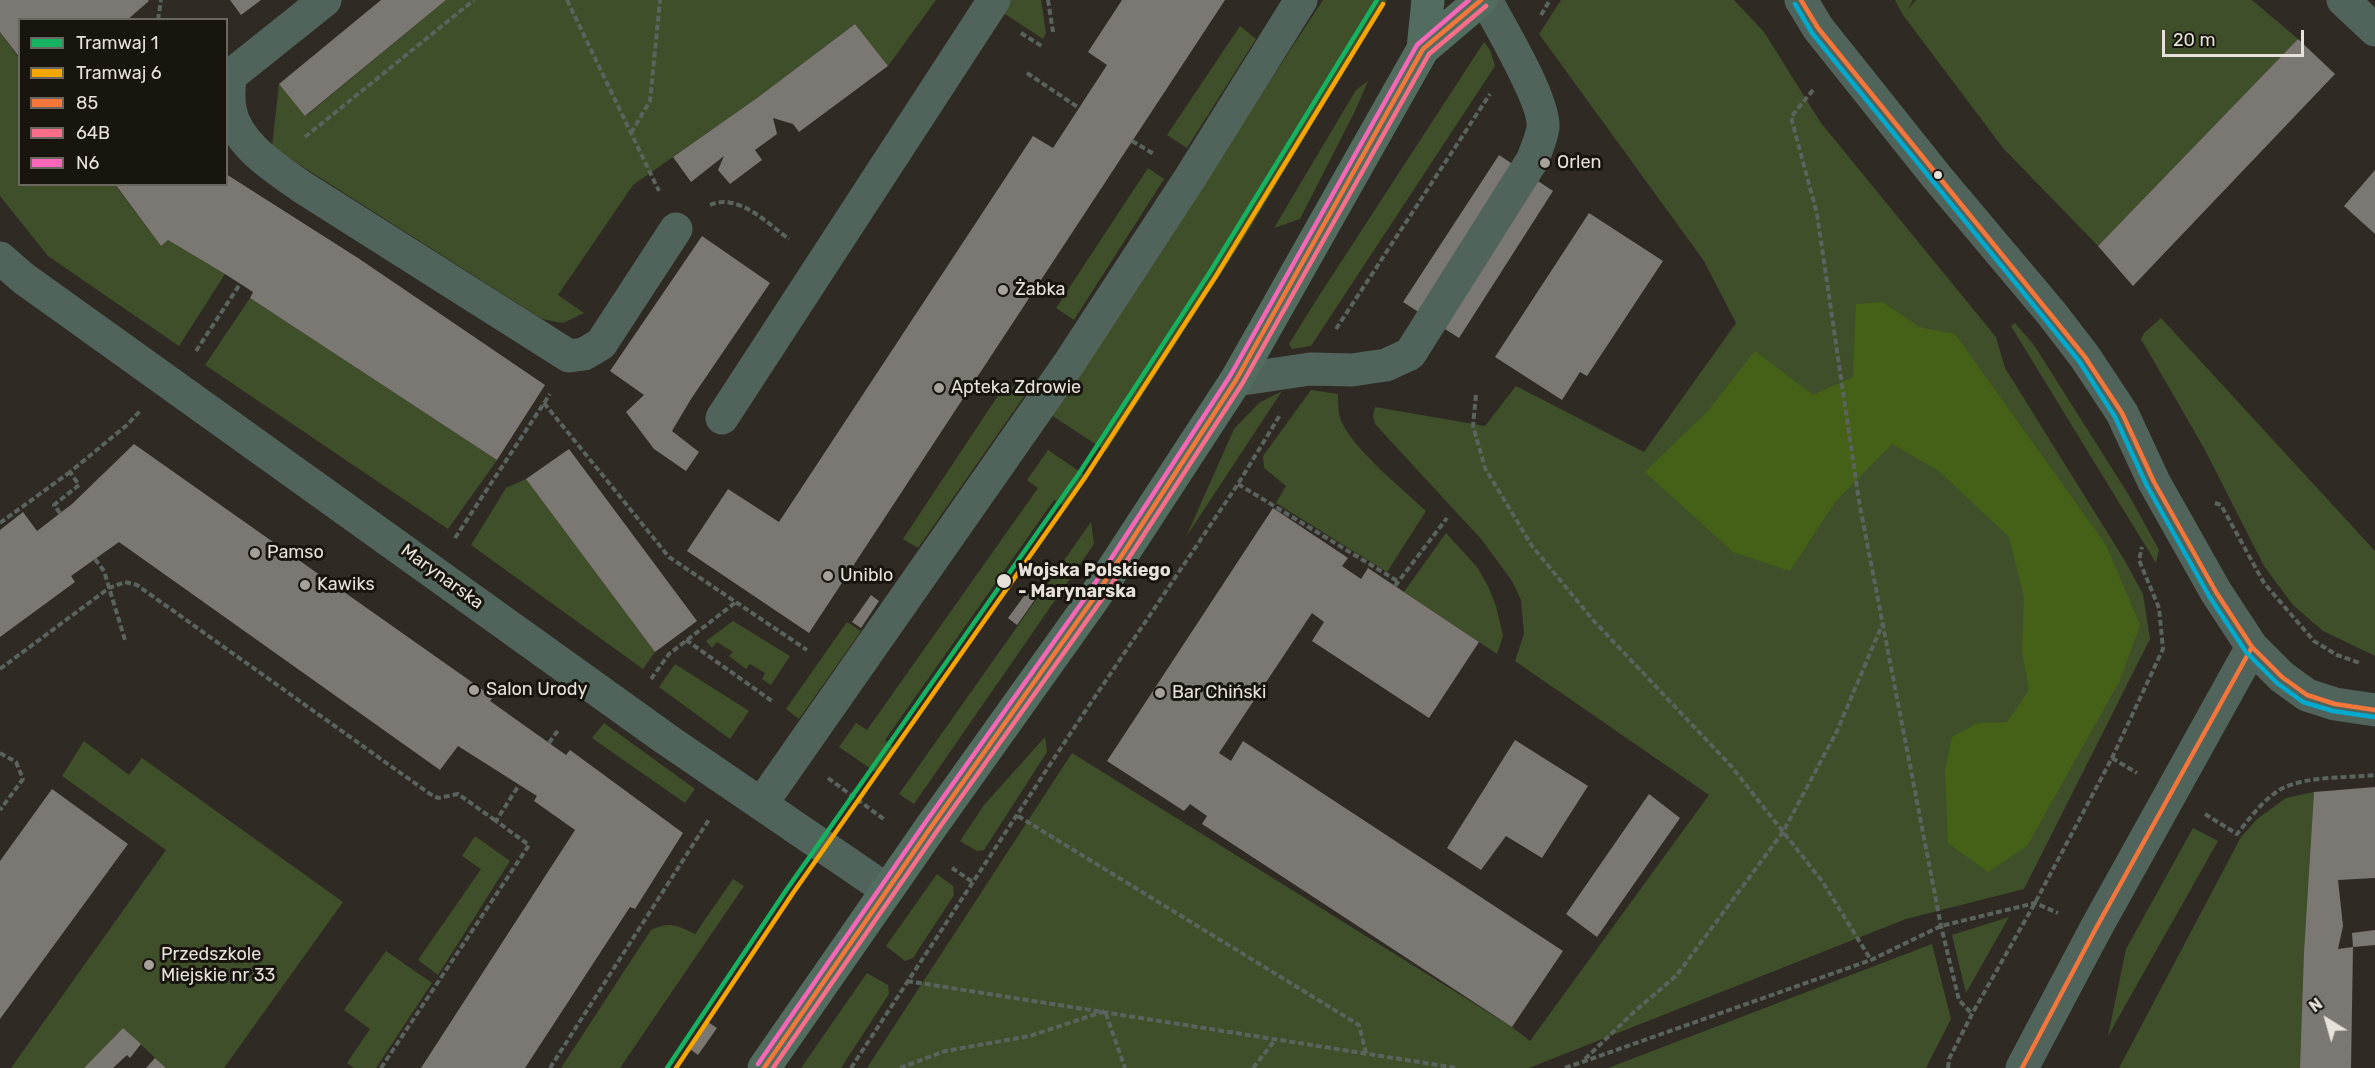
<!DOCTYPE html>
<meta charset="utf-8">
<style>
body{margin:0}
#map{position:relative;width:2375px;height:1068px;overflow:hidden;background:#2f2b24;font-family:Rubik,sans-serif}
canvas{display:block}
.legend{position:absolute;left:18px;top:18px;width:210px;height:168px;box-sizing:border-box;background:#18150f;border:2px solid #6a6760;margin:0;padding:8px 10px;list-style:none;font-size:18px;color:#e6e1d9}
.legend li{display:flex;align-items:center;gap:12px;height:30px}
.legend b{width:30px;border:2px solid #6a6760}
.north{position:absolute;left:2297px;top:990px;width:60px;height:60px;-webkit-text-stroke:4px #18150f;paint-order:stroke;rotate:323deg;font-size:16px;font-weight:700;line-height:24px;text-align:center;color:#e6e1d9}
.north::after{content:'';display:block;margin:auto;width:21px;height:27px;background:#e6e1d9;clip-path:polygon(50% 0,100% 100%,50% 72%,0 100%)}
.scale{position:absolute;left:2162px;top:30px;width:142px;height:27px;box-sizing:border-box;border:3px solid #e6e1d9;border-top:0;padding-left:8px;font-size:18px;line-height:21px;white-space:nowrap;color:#e6e1d9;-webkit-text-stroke:4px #18150f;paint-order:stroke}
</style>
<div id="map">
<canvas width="2375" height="1068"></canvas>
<ul class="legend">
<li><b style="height:8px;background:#13b361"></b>Tramwaj 1</li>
<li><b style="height:8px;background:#f7a600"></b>Tramwaj 6</li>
<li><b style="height:8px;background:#f5763a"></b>85</li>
<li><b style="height:8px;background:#fb6d88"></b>64B</li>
<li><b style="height:8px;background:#fa66b7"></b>N6</li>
</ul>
<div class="north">N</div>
<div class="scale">20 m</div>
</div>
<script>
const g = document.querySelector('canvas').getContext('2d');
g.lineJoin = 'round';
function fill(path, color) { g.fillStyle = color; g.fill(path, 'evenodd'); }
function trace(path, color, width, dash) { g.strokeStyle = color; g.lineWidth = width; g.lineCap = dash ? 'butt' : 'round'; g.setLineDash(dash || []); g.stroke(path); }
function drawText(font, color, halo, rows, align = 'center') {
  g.font = font + ' Rubik,sans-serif'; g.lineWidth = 6; g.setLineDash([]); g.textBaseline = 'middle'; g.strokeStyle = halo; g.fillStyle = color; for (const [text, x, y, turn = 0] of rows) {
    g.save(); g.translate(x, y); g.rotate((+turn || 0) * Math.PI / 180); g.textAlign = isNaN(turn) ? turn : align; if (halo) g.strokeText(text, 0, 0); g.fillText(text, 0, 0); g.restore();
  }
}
const green = new Path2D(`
 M446 0H936L888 66 855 24 757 98 633 185 558 295 584 313 563 323 542 319 272 147 279 84 306 116Z
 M1010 0H1041L1046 33 1043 39 1002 12Z
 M1323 0H1387L1247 233 1106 451 1051 415Z
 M1561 0H1734L1764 32 1821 123 1996 337 2005 368 2125 561 2143 594 2150 639 2024 889 1906 919 1529 1068H867L1072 753 1512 1027 1530 1041 1709 795 1515 661 1524 634 1521 600 1512 581 1482 540 1375 424 1373 416 1375 407 1485 426 1516 386 1644 452 1736 323 1704 261 1539 34Z
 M1895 0H1913L1907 10 1916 0H2252L2298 39 2098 246 2003 148 1903 15Z
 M1240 26 1256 39 1187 148 1167 135Z
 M0 32 19 58 20 184 115 185 161 246 168 240 225 274 179 346 48 256 0 196Z
 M1484 42 1490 50 1495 66 1311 346 1292 349 1289 344 1315 302Z
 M1368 81 1355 111 1300 219 1274 228 1356 90Z
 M1148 168 1164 179 1074 320 1056 308Z
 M250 298 497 460 448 529 205 365Z
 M2161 318 2375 551V656L2323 631 2293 605 2264 566 2204 448 2141 339 2144 333Z
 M2015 323 2034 345 2130 497 2159 550 2156 563 2011 326Z
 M1007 382 1025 395 918 548 903 539Z
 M1311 390 1338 394C1338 402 1338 411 1340 418 1350 447 1403 489 1426 511L1387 572 1276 503 1286 486 1264 468 1263 456Z
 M1282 391 1186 537 1234 429 1259 403Z
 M1048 450 1086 476 1065 507 1054 500 885 740 896 749 877 773 839 747 856 723 867 730 1038 488 1027 480Z
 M526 479 655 652 643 669 471 545 506 488Z
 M1091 522 1094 544 914 804 899 794Z
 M1446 533 1477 567 1488 586 1496 606 1503 636 1497 654 1404 592Z
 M733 621 790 656 771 685 762 679 765 673 750 664 746 669 729 656 733 652 717 642 712 648 706 641Z
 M847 622 861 631 799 719 786 709Z
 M675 664 749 711 730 739 659 687Z
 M604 723 695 789 685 803 592 738Z
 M1045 737 1047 752 984 850 977 851 960 841 984 805Z
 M84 741 129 775 142 758 343 902 224 1068H166L123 1028 84 1068H11L166 850 62 776Z
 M2314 792 2301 1068H2119L2241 837 2257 819 2286 798Z
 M2193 828 2218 841 2108 1036 2126 949Z
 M475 836 510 861 438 975 418 960 481 869 462 856Z
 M937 874 953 886 954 895 913 958 905 961 886 946Z
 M733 879 744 886 620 1068H561L651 930C671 921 676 925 695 934Z
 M2009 917 1966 993 1952 935Z
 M1932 944 1951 1019 1926 1068H1608Z
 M386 951 432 983 376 1068H354L347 1063 370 1029 344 1010Z
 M867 973 888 985 889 994 841 1068H801Z`);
const forest = new Path2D(`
 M1883 302 1919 327 1955 334 2106 545 2140 625 2120 680 2027 846 1988 872 1948 843 1945 770 1952 737 1978 723 2007 722 2029 690 2022 651 2024 597 2009 537 1939 471 1892 444 1835 502 1790 571 1733 552 1645 472 1708 411 1755 351 1813 395 1853 377 1856 304Z`);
const building = new Path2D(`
 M0 0H148L149 1 127 20H20V58L0 32Z
 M230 0H261L241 15Z
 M381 0H446L305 116 279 84Z
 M1122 0H1225L809 633 687 551 728 489 779 522 1033 136 1053 148 1107 65 1088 52Z
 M855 24 888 66 799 132 793 124 773 118 777 134 755 150 762 160 730 184 718 170 724 156 691 182 673 157 757 98Z
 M2298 39 2335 74 2133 286 2098 246Z
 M1499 155 1553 191 1459 338 1403 302Z
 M2375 170V234L2344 206Z
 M226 174 358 258 545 385 497 460 250 298 253 292 225 274 168 240 161 246 115 184H226Z
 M1589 213 1663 261 1587 376 1580 372 1562 400 1495 357Z
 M702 236 770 283 691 399 672 431 699 452 686 471 654 449 626 412 644 395 610 371Z
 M134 444 493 697 490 701 566 755 570 750 683 833 635 909 630 907 525 1068H421L575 830 534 801 537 796 458 746 440 770 119 542 71 576 75 582 0 637V530L23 512 37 531 72 504Z
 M569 449 697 621 655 652 526 479Z
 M1273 508 1348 558 1342 566 1361 579 1368 568 1479 642 1429 718 1312 641 1324 622 1312 613 1219 753 1231 761 1243 741 1563 951 1512 1027 1202 824 1207 816 1190 804 1184 811 1107 761Z
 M1027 592 1036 598 1017 625 1008 618Z
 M871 595 879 601 861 628 852 622Z
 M1515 740 1588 786 1542 858 1506 836 1481 870 1447 848Z
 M2375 787V878L2338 880 2343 926 2338 949 2353 947 2352 933 2375 930V945L2353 947 2351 1068H2300L2304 953 2314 792Z
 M52 789 128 844 0 1019V861Z
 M1649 794 1680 818 1597 937 1566 914Z
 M708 1022 717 1028 698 1055 690 1049Z
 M123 1028 141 1044 130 1058 127 1055 113 1068H84Z
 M155 1058 166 1068H146Z`);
const path = new Path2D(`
 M567 0 659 191
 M1048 0 1053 32
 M1541 15 1550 0
 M158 20 161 0
 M1021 33 1043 47
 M1027 73 1079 108
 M1813 90 1791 117 1817 214 1859 501 1941 926 1959 1000 1972 1014
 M631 133 650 101 660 0
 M305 137 474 0
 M1132 141 1154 154
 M710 205C738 192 768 224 789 239
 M1336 329 1490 94
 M196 351 240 284
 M1476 395 1473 426 1485 468 1532 546 1593 620 1731 766 1822 881 1871 960
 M544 403 669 557 807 650
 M1238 484 1399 582
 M2215 503 2221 505 2264 583 2314 641 2337 655 2360 663
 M60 513 54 505 79 485 70 472 127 425 140 411
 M0 523 70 472
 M455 538 550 394
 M95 559 104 571 125 640
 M1395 586 1447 518
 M686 640 772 701
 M0 669 109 588 125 582 137 585 430 794 438 798 458 794 496 821
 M651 679 669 654 736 602
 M549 743 559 729
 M0 753 16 762 23 779 0 810
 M2112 758 2137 773
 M828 778 885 820
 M2205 814 2237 834C2250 818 2264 798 2283 788 2307 776 2348 778 2375 775
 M1018 816 1359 1025 1366 1053
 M952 868 974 883
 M907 981 1457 1068
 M1585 1059 1635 1011 1676 976 1783 832 1837 731 1882 625
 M381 1068 529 845 496 821 519 785
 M550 1068 710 818
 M851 1068 1074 728 1238 484 1280 415
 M900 1068 945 1051 1030 1036 1105 1011 1125 1068
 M1253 1068 1276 1039
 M1565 1068 1871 960 1941 926 2035 903 2058 913
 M1948 1068 1949 1059 1972 1014 2035 903 2112 758 2163 649 2159 608 2139 560 2142 547`);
const minor = new Path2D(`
 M325 0 230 76C229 87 228 98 230 109 236 144 275 168 302 187L569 356 584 354 601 344 676 229
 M1801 0 1818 28 1936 176 2052 314 2085 357 2122 413 2154 482 2216 592 2252 647 2282 677 2307 695 2335 704 2375 710
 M2343 0 2375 30
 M0 258 23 278 666 739 887 890
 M1236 380 1310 369 1352 370 1386 365 1410 354 1533 159C1536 149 1542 138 1543 127 1545 101 1500 26 1486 0
 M722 418 994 0
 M762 803 1068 365 1190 178 1301 0
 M2022 1068 2095 930 2252 647`);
const major = new Path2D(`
 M1423 49 1428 0
 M764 1068 931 827 1094 598 1236 380 1423 49 1481 0`);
const bus1 = new Path2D(`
 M1801 0 1818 28 2085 357 2122 413 2154 482 2216 592 2252 647 2282 677 2307 695 2335 704 2375 710
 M764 1068 931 827 1094 598 1236 380 1423 49 1481 0
 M2022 1068 2095 930 2252 647`);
const bus2 = new Path2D(`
 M773 1068 937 831 1100 602 1242 384 1429 54 1486 6`);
const bus3 = new Path2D(`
 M758 1064 925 823 1088 594 1230 376 1417 45 1469 0`);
const bus4 = new Path2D(`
 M1795 4 1812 33 2079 361 2115 417 2147 486 2209 596 2246 652 2277 683 2303 702 2333 711 2374 717`);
const tram1 = new Path2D(`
 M667 1068 787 889 1078 475 1210 272 1377 0`);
const tram2 = new Path2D(`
 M676 1068 793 893 1084 479 1216 276 1383 4`);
const markers = [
 [1545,163,6,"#a6a19a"],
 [1938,175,5,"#e6e1d9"],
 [1003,290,6,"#a6a19a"],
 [939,388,6,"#a6a19a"],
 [255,553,6,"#a6a19a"],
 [828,576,6,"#a6a19a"],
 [1004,581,8,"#e6e1d9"],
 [305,585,6,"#a6a19a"],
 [474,690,6,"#a6a19a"],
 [1160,693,6,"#a6a19a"],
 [149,965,6,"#a6a19a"]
];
const poiNames = [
 ["Orlen",1557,163],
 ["Żabka",1015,290],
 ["Apteka Zdrowie",951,388],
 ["Pamso",267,553],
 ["Uniblo",840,576],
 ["Kawiks",317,585],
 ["Salon Urody",486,690],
 ["Bar Chiński",1172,693],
 ["Przedszkole",161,955],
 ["Miejskie nr 33",161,976]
];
const stopNames = [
 ["Wojska Polskiego",1018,571],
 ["- Marynarska",1018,592]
];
const streetNames = [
 ["Marynarska",442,577,36]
];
fill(green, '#3f4f29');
fill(forest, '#446117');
fill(building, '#7b7772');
trace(path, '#5a635d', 4, [6, 3]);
trace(minor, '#50645b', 33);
trace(major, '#526c60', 33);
trace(bus1, '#f5763a', 4.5);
trace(bus2, '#fb6d88', 4.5);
trace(bus3, '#fa66b7', 4.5);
trace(bus4, '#00a9ce', 4.5);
trace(tram1, '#13b361', 4.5);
trace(tram2, '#f7a600', 4.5);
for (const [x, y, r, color] of markers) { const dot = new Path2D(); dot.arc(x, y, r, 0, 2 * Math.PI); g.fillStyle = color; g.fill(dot); trace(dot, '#18150f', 2); }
drawText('18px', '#e6e1d9', '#18150f', poiNames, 'left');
drawText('bold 18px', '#e6e1d9', '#18150f', stopNames, 'left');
drawText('18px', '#e6e1d9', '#18150f', streetNames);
</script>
